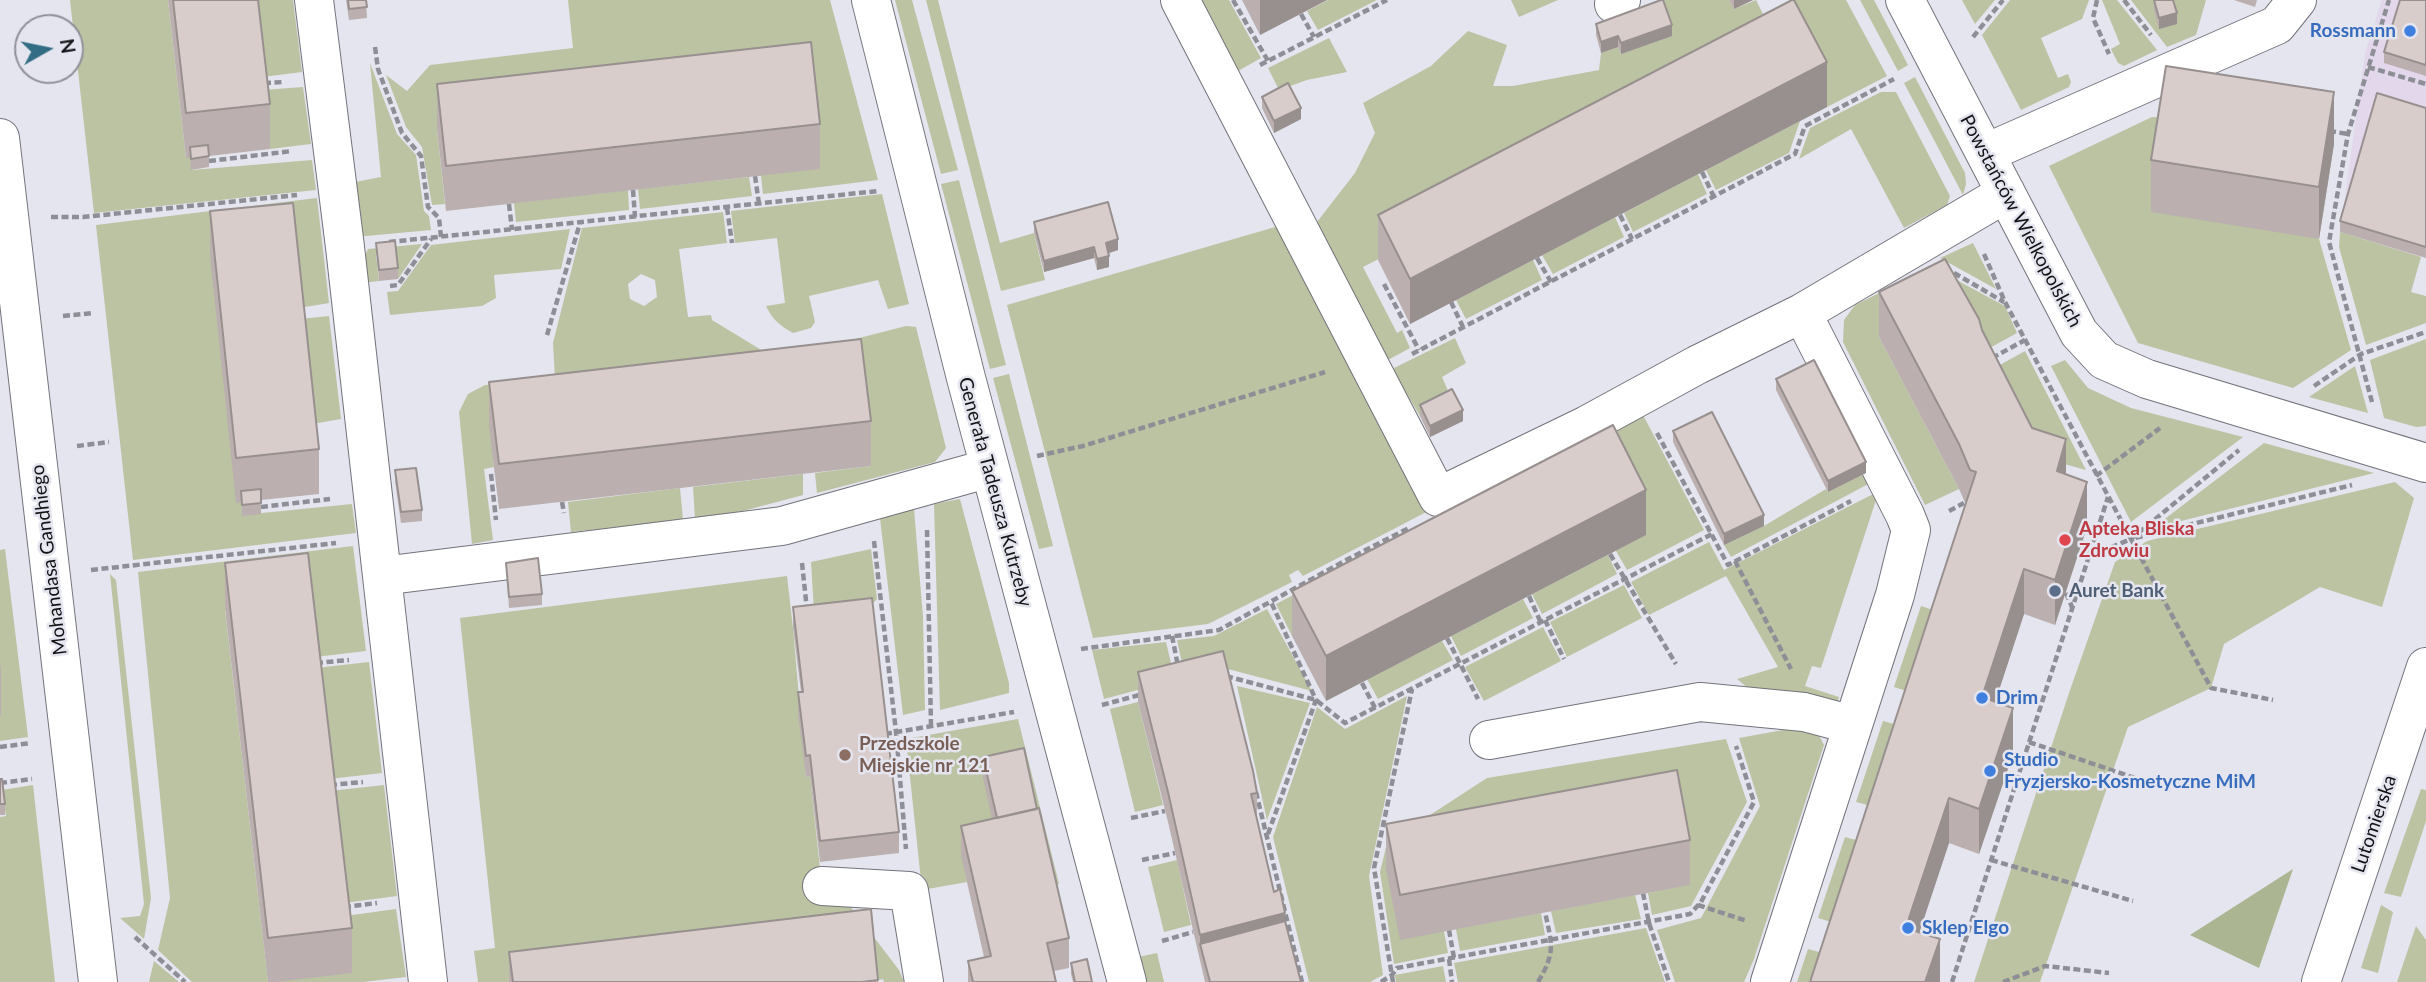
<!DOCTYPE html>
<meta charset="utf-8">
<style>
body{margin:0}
#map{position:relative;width:2426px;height:982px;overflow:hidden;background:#e4e5ef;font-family:Lato,sans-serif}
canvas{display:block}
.north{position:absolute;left:14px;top:14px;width:70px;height:70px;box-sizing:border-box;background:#e4e5ef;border:2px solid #909198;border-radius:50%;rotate:81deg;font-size:19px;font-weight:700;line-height:28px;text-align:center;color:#131316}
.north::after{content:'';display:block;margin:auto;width:24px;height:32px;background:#326d85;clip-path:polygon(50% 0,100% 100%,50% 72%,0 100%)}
</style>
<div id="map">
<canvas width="2426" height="982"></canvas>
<div class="north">N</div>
</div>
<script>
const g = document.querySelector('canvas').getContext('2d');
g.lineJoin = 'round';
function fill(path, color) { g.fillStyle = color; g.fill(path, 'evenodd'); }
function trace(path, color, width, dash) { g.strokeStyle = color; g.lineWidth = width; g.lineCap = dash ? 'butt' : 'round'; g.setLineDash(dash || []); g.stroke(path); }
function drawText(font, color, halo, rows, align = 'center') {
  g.font = font + ' Lato,sans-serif'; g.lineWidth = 5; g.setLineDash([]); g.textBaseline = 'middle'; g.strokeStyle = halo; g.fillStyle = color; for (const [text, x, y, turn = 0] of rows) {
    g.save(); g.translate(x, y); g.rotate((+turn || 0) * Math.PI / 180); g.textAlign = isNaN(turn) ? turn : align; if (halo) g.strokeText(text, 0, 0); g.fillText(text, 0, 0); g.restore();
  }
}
const commercial = new Path2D(`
 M2382 0H2426V258L2340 232 2365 53Z`);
const green = new Path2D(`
 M70 0H168L186 158H190L192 170 312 160 316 190 94 213Z
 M253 0H293L302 72 262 77Z
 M568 0H830L878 180 763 194 761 176 437 129 445 204 432 205 422 147 406 127 386 75 407 91 430 65 573 48Z
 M895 0H912L958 170 941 174Z
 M926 0H938L1000 243 1034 233 1045 280 1001 291Z
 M1202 0H1229L1261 58 1238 71Z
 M1328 0H1377L1318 30 1307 11Z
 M1511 0H1558L1519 17Z
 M1662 0H1729L1734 9 1756 0 1763 14 1790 0H1846L1887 76 1827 107 1794 44 1363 267 1397 333 1402 330 1410 348 1388 360 1317 222 1355 173 1375 133 1363 103 1431 66 1468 31 1507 45 1493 86H1513L1599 70 1601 53 1618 47 1621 54Z
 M1860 0H1874L1908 65 1898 71Z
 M1962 0H1995L1975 24Z
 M2010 0H2089L2082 19 2041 38 2058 78 2068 74 2071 82 2069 87 2021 110 1982 35Z
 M2102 0H2117L2157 50 2124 66 2118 63 2111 49 2120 44Z
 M2131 0H2206L2196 35 2167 47Z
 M1329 38 1347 72 1307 80 1279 90 1268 68Z
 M370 63 397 134 416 155 424 211 429 216 431 230 355 237 350 183 381 177Z
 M1915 77 1965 173 1966 184 1963 195 1904 83Z
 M303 87 311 144 270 149 263 90Z
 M1881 92H1896L1950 196 1947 205 1904 228 1851 129 1799 159 1810 128Z
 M2152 117 2166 118 2319 239 2351 350 2293 388 2138 343 2049 166Z
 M1800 121 1789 153 1716 190 1706 170Z
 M1698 174 1707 194 1633 232 1624 213Z
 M749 177 752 196 640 209 638 189Z
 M959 180 1006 365 990 369 941 184Z
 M628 190 629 210 516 222 514 203Z
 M882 194 909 304 888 309 878 280 809 296 815 322 811 328 793 333C780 326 772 319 766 306L785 303 777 238 735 243 731 211Z
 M317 198 329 303 299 308 241 502 242 515 352 504 356 533 133 560 96 225Z
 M723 212 727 243 679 249 688 317 711 315 712 320 763 351 797 354 906 326 916 327 946 448 935 462 817 493 815 473 871 466 490 427 494 467 484 469 493 540 472 544 459 412 468 394 485 385 555 378 553 343 582 228ZM641 274 655 280 657 297 644 306 630 299 628 284Z
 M1615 217 1624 237 1553 274 1542 255Z
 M1282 225 1438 506 1303 576 1298 570 1289 575 1292 582 1208 624 1093 638 1007 305Z
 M570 229 561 269 494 275 496 298 482 306 390 315 387 292 398 291 431 245Z
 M2340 232 2421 257 2411 292 2426 296V323L2366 345 2339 247Z
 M1973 243 1996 289 1940 258Z
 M422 244 398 279 394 253 376 255 379 281 360 283 359 269 368 249Z
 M1533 260 1542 280 1466 319 1456 300Z
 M1932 267 2005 306 2017 333 1975 356 1879 337 1959 489 1925 505 1843 342 1844 320 1855 305Z
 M329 316 341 419 312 424 300 319Z
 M1455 338 1466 363 1442 377 1452 400 1420 416 1392 369Z
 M2426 339V426L2416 427 2384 418 2370 360Z
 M2025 351 2086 470 2021 452 1982 375Z
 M2065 360 2088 388 2131 408 2243 437 2131 522 2051 366Z
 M2355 366 2368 413 2309 397Z
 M1009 374 1053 546 1039 549 993 378Z
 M1643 415 1704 530 1627 570 1616 551 1612 470 1292 636 1276 604Z
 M2264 443 2374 473 2153 528Z
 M1866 473 1872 482 1731 557 1724 545 1764 526 1826 489 1828 492Z
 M803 474V495L743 511 695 519 693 487Z
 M2395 482 2414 498 2382 607 2320 587 2224 644 2211 688 2128 727 2040 982H1974L2069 693 2115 562 2147 541Z
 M680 488 683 520 571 532 568 502Z
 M1879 491 1821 668 1812 666 1805 686 1839 697 1837 703 1759 697 1737 679 1778 667 1726 576 1649 615 1631 582 1709 542 1724 570Z
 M960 499 1009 683V693L940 710 934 504Z
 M914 509 923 617 925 710 903 715 880 518Z
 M353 546 366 651 315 657 225 609 268 982H192L158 950 170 898 138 572Z
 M5 549 28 737 0 741V550Z
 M871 549 877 599 873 603 814 611 811 562Z
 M1608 555 1617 574 1542 614 1532 594Z
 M110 574 116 580 151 898 144 939 120 918 140 916 144 904Z
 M787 576 793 628 806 777 810 776 823 896 847 902 899 970 904 982H884L883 979 873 981 478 982 474 951 495 948 460 618Z
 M1624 585 1642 618 1567 657 1550 622Z
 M1523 599 1533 618 1461 656 1451 636Z
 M1921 606 1942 613 1916 694 1894 687Z
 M1267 609 1312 691 1224 668 1185 677 1177 640 1214 636Z
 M1543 627 1561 661 1484 701 1465 667Z
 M1442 641 1453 660 1378 699 1367 679Z
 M1166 642 1175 680 1104 699 1092 650Z
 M369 662 382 773 329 779 316 668Z
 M1237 686 1310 703 1267 820Z
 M1407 696 1369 876 1383 975 1370 982H1309L1273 837 1317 707 1345 729Z
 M1138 702 1163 805 1135 812 1110 709Z
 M1018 719 1059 884 1051 886 998 847 962 856 967 882 922 890 906 739Z
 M1883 721 1905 727 1879 808 1856 802Z
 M1805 726 1817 731 1824 745 1754 959 1744 982H1675L1657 930 1701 918 1760 806 1739 738Z
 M1726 739 1747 802 1691 906 1652 915 1648 893 1690 884 1400 939 1444 931 1448 953 1394 964 1380 872 1387 843 1487 778Z
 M33 785 55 982H0V817L6 816 2 790Z
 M384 785 397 896 344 903 330 791Z
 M2421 789 2426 790V821L2401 897 2384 893Z
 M1845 837 1867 843 1841 925 1818 918Z
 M1177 860 1191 925 1164 932 1148 867Z
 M1635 895 1641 919 1556 933 1551 911Z
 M2381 905 2393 912 2378 973 2361 968Z
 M396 909 406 977 363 982H277L345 916Z
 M1541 913 1545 935 1460 951 1456 929Z
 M2416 926 2426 940V982H2397Z
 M1646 928 1665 982H1458L1454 963Z
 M1808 949 1830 955 1821 982H1797Z
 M1157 953 1164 982H1145L1138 957Z
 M154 961 179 982H149Z
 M1443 966 1446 982H1396L1395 975Z`);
const forest = new Path2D(`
 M2293 869 2259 968 2190 935Z`);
const path = new Path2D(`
 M1233 0 1268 61
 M2097 0 2093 18 2109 54
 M2124 0 2151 35
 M1301 14 1314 37
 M1973 37 2003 0
 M375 47 378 69 402 133 421 156 428 207 439 218 441 237
 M1260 65 1387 0
 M2368 67 2426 84
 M264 83 284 82
 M2329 131 2348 134
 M209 161 292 151
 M1702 172 1714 197
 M755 176 759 204
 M633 190 635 217
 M509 204 512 230
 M727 208 732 243
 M1620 215 1632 239
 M51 217H83L297 195
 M389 242 878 191
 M1984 254 2005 302 2131 539 2352 485
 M1537 258 1551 282
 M1954 273 2004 302
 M1384 284 1419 350
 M390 286 398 285 431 239
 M1451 302 1463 327
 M63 316 93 313
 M547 335 580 223
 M1412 354 1795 154 1805 126 1894 79
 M1992 358 2025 340
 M2314 386 2361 354 2426 332
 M2372 402 2329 242 2348 134 2389 0
 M1657 433 1728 565 1851 501
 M77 446 109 442
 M1037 456 1083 446 1325 372
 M491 474 496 520
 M2096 476 2160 428
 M562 502 564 513
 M261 507 330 499
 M1949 511 1964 503
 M927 530 931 726
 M2131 539 2211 688 2273 700
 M874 541 896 732 906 849
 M2082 541 2088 557 2131 539 2239 450
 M1610 554 1676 664
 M1735 561 1791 669
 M802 563 807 610
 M91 570 336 543
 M2066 593 2072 607
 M1529 596 1541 623
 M1545 620 1564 659
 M1172 636 1178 666
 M1447 638 1478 699
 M1081 649 1219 630 1350 558 1409 528
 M316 663 349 660
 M1226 676 1316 700 1345 723 1712 534
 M1362 683 1375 708
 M1102 705 1143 694
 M885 734 1014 712
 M2029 742 2170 790
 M0 747 31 743
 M0 783 32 779
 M330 785 363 782
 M1256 792 1302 982
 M1131 818 1165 811
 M1268 834 1316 700 1271 602
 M1142 860 1175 853
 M1991 860 2133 901
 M1643 893 1649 923 1669 982
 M1698 905 1747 921
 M344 907 377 903
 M1449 930 1454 958
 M135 937 185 982
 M1162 941 1193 932
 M1449 959 1452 982
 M1381 982 1392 975 1397 968 1690 914 1701 902 1754 802 1736 746
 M1393 982 1374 868 1412 689
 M1538 982C1556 952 1552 945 1545 912
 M1952 982 2108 497
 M2003 982 2045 966 2109 973`);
const minor = new Path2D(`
 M314 0 345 247 382 576
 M871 0 966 378 1127 982
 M1180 0 1438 497 1587 425 1697 365 1802 313 2006 193
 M1905 0 2079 333 2104 360 2147 379 2426 463
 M1614 4 1621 0
 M0 138 98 982
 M1986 153 2277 25 2297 0
 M1489 740 1700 702 1804 712 1853 725
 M822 886 909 891 924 982
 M428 982 382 576 782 526 990 468
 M1770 982 1895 595 1911 530 1905 515 1802 313`);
const major = new Path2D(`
 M2321 982 2426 667`);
const wall = new Path2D(`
 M168 0H258L270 104V149L209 156V167L191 170 190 158H186Z
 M346 0H366L367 18 349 20Z
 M1242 0H1327L1260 35Z
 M1729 0H1753L1734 9Z
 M2154 0 2177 24 2159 29 2154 10Z
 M2234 0H2257L2255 7Z
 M2426 0V76L2384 63V52Z
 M1596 24 1672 36 1621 54 1618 47 1601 53 1596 35Z
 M437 84 820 124V169L446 211 437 129Z
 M1262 97 1301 119 1274 133 1262 108Z
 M1827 107 1410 324 1378 260V215Z
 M2426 108V258L2340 232V221Z
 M2334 144 2319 239 2151 212V160Z
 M210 211 319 449V494L261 500V514L242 516 241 502 236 503 210 256Z
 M1034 222 1118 250 1109 253V267L1097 270 1094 258 1044 272 1034 233Z
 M376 243 398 268V279L379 281Z
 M1879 292 1982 330 2032 428 2066 475 2087 527 2055 625 2024 614 1995 702 2013 754 1979 854 1949 843 1919 932 1940 982H1810L1966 505 1959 489 1879 337Z
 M1776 379 1866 473 1828 492 1776 390Z
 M489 382 871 421V466L499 509 489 427Z
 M1420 405 1463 421 1430 437 1420 416Z
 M1673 431 1764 526 1724 545 1673 442Z
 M395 470 422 510V521L401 523 395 481Z
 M1646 535 1326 701 1292 636V591Z
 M225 563 352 928V973L277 982H268L225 608Z
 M506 563 542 594V605L509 608Z
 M793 607 899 832V853L820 862 810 776 806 777 798 714V692H801L793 628Z
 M0 663 1 671V716H0Z
 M1138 672 1257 793V822L1274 892 1285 921 1301 982H1205L1168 822 1138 702Z
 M983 757 1037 809 1069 938V968L1054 971 1056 982H968V961L984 957 961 856V826L992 819 983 778Z
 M0 779 5 804V815H0Z
 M1386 824 1690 840V885L1400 940 1386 869Z
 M871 909 878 982H509V952Z
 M1071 963 1092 982H1073L1071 974Z`);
const shadedWall = new Path2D(`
 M1260 0H1327L1260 35Z
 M1734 0H1753L1734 9Z
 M2177 13V24L2159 29V18Z
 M1672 25V36L1621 54V43Z
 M1618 36V47L1601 53V42Z
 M1827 62V107L1410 324V279Z
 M2334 92V144L2319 239V187Z
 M1301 108V119L1274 133V121Z
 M1118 239V250L1106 254V243Z
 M1094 247V258L1044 272V261Z
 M1109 256V267L1097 270V259Z
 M1463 410V421L1430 437V426Z
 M2066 439V484L2057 471Z
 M1866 462V473L1828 492V481Z
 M2087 482V527L2055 625V580Z
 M1646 490V535L1326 701V656Z
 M1764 515V526L1724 545V534Z
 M2024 569V614L1982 742V697Z
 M2013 708V754L1979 854V809Z
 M1949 798V843L1906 973V928Z
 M1285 913V942L1200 944V935Z
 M1940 939V982H1925Z`);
const building = new Path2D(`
 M173 0H258L270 104 186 113Z
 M348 0H366L367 7 349 9Z
 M1661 0H1663L1672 25 1621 43 1618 36 1601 42 1596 24Z
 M1792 0H1794L1827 62 1410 279 1378 215Z
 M2154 0H2173L2177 13 2159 18Z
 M2400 0H2426V65L2384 52Z
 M811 42 820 124 446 166 437 84Z
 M2166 66 2334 92 2319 187 2151 160Z
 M1288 83 1301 108 1274 121 1262 97Z
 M2377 93 2426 108V247L2340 221Z
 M208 145 209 156 191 159 190 147Z
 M1108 202 1118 239 1106 243 1109 256 1097 259 1094 247 1044 261 1034 222Z
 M293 203 319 449 236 458 210 211Z
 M395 241 398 268 379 270 376 243Z
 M1945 259 1979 319 1982 330 2032 428 2066 439 2057 471 2087 482 2055 580 2024 569 1982 697 2013 708 1979 809 1949 798 1910 915 1906 928 1940 939 1925 982H1810L1976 472 1970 470 1959 444 1879 292Z
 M861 339 871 421 499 464 489 382Z
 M1814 360 1866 462 1828 481 1776 379Z
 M1452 389 1463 410 1430 426 1420 405Z
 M1712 412 1764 515 1724 534 1673 431Z
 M1613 425 1646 490 1326 656 1292 591Z
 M416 468 422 510 401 512 395 470Z
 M261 489V503L242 505 241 491Z
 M308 553 352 928 268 938 225 563Z
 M538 558 542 594 509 597 506 563Z
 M872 598 899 832 820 841 810 755 806 756 798 692H803L793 607Z
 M1223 651 1253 771 1257 793 1251 794 1274 892 1280 889 1285 913 1200 935 1168 792 1138 672Z
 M1024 748 1037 809 997 818 983 757Z
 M1677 770 1690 840 1400 895 1386 824Z
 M0 779H2L5 804H0Z
 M1039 808 1069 938 1047 943 1056 982H973L968 961 991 956 961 826Z
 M871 909 878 980 862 982H513L509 952Z
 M1285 921 1301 982H1210L1200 944Z
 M1087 959 1092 982H1075L1071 963Z`);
const markers = [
 [2410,31,7,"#3f7fe0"],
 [2065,540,7,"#e0444e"],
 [2055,591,7,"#5c6f8a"],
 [1982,698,7,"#3f7fe0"],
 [845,755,7,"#8d6e63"],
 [1990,771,7,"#3f7fe0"],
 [1908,928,7,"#3f7fe0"]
];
const shopNames = [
 ["Rossmann",2396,31,"right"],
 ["Drim",1996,698],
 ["Studio",2004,760],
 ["Fryzjersko-Kosmetyczne MiM",2004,782],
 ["Sklep Elgo",1922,928]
];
const streetNames = [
 ["Powstańców Wielkopolskich",2021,221,62],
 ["Generała Tadeusza Kutrzeby",995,492,75],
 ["Mohandasa Gandhiego",49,560,-97],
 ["Lutomierska",2374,824,-71]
];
const healthNames = [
 ["Apteka Bliska",2079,529],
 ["Zdrowiu",2079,551]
];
const serviceNames = [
 ["Auret Bank",2069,591]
];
const educationNames = [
 ["Przedszkole",859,744],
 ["Miejskie nr 121",859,766]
];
fill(commercial, '#e2d7eb');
fill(green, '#bbc3a2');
fill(forest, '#acb592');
trace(minor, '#73737c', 40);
trace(major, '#73737c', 40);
trace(path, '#8e8f96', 4.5, [7, 3.5]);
trace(minor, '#fff', 38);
trace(major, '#fff', 38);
fill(wall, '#bbb0af');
fill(shadedWall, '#98908f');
fill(building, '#d9cdcc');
trace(building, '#98908f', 2);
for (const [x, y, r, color] of markers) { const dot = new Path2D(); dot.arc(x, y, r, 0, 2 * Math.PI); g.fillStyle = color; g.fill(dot); trace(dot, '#e4e5ef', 2.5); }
drawText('bold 19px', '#366cbe', '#e4e5ef', shopNames, 'left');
drawText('19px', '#131316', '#e4e5ef', streetNames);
drawText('bold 19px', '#be3a42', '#e4e5ef', healthNames, 'left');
drawText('bold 19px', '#4e5e75', '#e4e5ef', serviceNames, 'left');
drawText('bold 19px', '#785e54', '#e4e5ef', educationNames, 'left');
</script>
